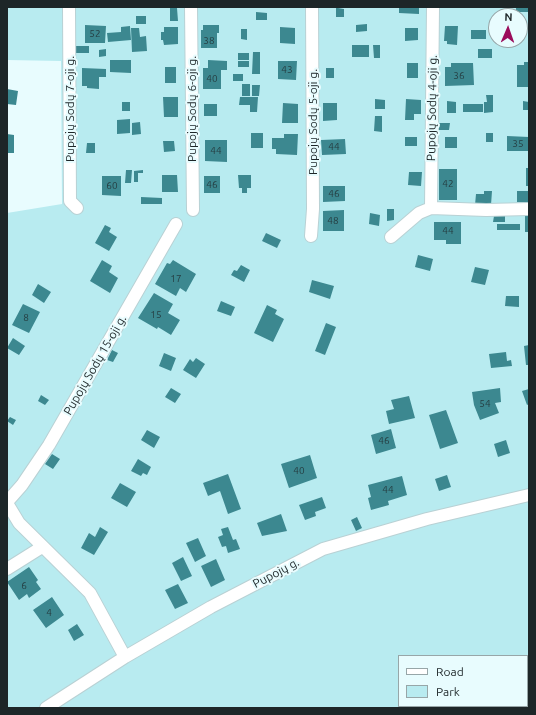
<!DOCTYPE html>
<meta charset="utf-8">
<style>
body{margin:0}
#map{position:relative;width:536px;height:715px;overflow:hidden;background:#e8fcfe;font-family:Ubuntu,sans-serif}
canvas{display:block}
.frame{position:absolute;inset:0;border:8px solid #1d2628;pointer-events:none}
.legend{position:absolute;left:398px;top:655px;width:130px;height:52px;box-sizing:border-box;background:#e8fcfe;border:1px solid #97a6a8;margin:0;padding:5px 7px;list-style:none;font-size:12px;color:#1d2628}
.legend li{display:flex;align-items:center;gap:8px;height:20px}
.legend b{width:20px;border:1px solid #97a6a8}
.north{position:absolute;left:488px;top:8px;width:40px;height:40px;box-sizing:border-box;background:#e8fcfe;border:1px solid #97a6a8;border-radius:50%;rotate:2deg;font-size:11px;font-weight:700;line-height:16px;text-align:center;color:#1d2628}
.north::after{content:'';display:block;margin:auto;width:14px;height:18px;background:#9b0c5c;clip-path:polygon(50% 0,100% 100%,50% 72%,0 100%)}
</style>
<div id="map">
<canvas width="536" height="715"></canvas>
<div class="frame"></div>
<ul class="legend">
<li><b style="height:5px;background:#fff"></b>Road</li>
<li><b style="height:11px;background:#b8ebf0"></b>Park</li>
</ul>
<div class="north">N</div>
</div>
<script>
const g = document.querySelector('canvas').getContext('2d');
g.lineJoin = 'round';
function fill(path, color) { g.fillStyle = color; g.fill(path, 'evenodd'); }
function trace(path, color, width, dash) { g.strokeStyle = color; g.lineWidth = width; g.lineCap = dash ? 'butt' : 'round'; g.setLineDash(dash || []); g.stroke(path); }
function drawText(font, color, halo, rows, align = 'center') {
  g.font = font + ' Ubuntu,sans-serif'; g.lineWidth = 4; g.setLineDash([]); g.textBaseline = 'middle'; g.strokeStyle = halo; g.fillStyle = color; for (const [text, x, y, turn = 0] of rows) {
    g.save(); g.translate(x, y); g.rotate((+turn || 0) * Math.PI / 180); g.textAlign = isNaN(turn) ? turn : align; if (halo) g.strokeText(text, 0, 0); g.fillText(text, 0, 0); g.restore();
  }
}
const green = new Path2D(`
 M7 7H529V708H7V213L62 204 61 61 7 60ZM496 16H520V40H496ZM399 656H527V706H399Z`);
const building = new Path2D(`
 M332 7 344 9V17H336V8H332Z
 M399 7H419V14L399 13Z
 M516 7H529V12H516Z
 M170 8H177L178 21H170Z
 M256 12 267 13V20H256Z
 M136 16H146V24H136Z
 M367 24V31L356 32V25Z
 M85 25 106 26 105 43H85Z
 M203 25H219V33H217V48H201V30H203Z
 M130 26 131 40 108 42 107 33 121 32V27Z
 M445 26H458L457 45 447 44V41H444Z
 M164 27H178V44L164 45 163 40H161V32H164Z
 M280 27 295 28V44L280 43Z
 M131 28H139L140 37 146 36 147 51 132 52Z
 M405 28H418V40L405 41Z
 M241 29H247V40L241 39Z
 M471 30H486V39H471Z
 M352 45H369V57H352Z
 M373 45H380V58H374Z
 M76 46H89V53H76Z
 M106 49V56L99 57V50Z
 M478 49H492V58H478Z
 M253 52H260V74H252Z
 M238 53H249V60H238Z
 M110 60H131V73L110 72Z
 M208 60 227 61V70H221V89H203V68H208Z
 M238 61H249V67H238Z
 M278 61H297L296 80 278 79Z
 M524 62H529V87H517V65H524Z
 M407 63H418V78H407Z
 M451 63H473L474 85 445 86V67H451Z
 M165 67H176V83H165Z
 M82 68 106 69V77H99V89L87 88V86H82Z
 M326 68H334V78H326Z
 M233 74H243V81H233Z
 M242 84H250V96H242Z
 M252 85H260L259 96H252Z
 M7 89 18 91 16 105 7 104Z
 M486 95H493V112L484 113V102H487Z
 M163 97H178V117H164Z
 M240 97H258L257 112H250V105H239Z
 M375 99 385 100V109H375Z
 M406 99 421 100V114H414V120H405Z
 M447 101 456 102V113H447Z
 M523 101 529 102V110H523Z
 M122 102H130V111H122Z
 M283 103 298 104V123H282Z
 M323 103H337V120L323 121Z
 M204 104H217V116H204Z
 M463 104H483V112H463Z
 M375 116H382V132L374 131Z
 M130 119V133L117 134V120Z
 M140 122 141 134 132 135V123Z
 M439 123H450L449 130H439Z
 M251 133H263V148H251Z
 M486 133H493V142H486Z
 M7 134 14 135V153H7Z
 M284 134H298L297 155 276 154V149H272V138H284Z
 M507 136 529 137V151H507Z
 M405 137H417V146H405Z
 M445 137H457V148H445Z
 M345 139 346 154 322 155 321 140Z
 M205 140H227V162L205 161Z
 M163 141H174L175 151 164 152Z
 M87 143H95V153H86Z
 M526 168H529V186H526Z
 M439 169H457V200H439Z
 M126 170H132L131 183H125Z
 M143 170V173H138V182H134V171Z
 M409 172H422L421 186 408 185Z
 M162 175H177L178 192H162Z
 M238 175H251V188H247V193H242V188H239Z
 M102 176H121V196L102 195Z
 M204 176H220V193H204Z
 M323 186H345V201L323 202Z
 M484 191H492L491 205H475L476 194H484Z
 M517 191H529V202H517Z
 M141 197 162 198V204H141Z
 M387 209H394V220L387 221Z
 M344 210V231H323V211Z
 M370 213 380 215 379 226 369 224Z
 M525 213H529V232H525Z
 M494 216H505V222H493Z
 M434 222H461V244H446V240H434Z
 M497 224H520V230H497Z
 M105 225 111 228 109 232 117 237 109 251 95 243Z
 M266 233 281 240 277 248 262 241Z
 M418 255 433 259 430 271 415 267Z
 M102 260 112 266 109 272 118 278 110 293 90 281Z
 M173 260 196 274 186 292 180 288 176 296 155 284 167 263 170 264Z
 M241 265 250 270 244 282 231 275 234 270 237 271Z
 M475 267 489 270 485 285 471 282Z
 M312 280 334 286 330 299 309 292Z
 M38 284 51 292 44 303 32 295Z
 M154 293 173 304 168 313 180 320 171 335 158 327 157 329 138 318Z
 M506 296H519V307L505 306Z
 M221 301 235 307 231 316 217 311Z
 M23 304 40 312 29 333 12 325Z
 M267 305 277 310 275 314 284 319 273 342 254 333Z
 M326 323 336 327 325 355 315 351Z
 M13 338 25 346 19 355 7 348Z
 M529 345V365H526L524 346Z
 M112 350 118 353 113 362 107 360Z
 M506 352 507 361 511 360 512 366 491 368 489 354Z
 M164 353 176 358 171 371 159 366Z
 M196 358 205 364 196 378 183 370 190 359 193 362Z
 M171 388 181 394 175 403 165 397Z
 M500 388 501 402 495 403 499 413 480 420 474 405 472 392Z
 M529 389V404L527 405 522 391Z
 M41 395 49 400 45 405 38 401Z
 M409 396 415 418 389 424 386 411 394 409 391 400Z
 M446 410 458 443 440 449 429 415Z
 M10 417 16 420 13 425 7 421Z
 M391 429 396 448 376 454 371 435Z
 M147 430 160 437 154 448 141 440Z
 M506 440 510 453 498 457 494 444Z
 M52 454 60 459 53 469 45 464Z
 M310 455 317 478 289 488 281 464Z
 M138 459 151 467 147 475 143 473 141 476 131 471Z
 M228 474 241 509 228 514 220 491 208 496 203 483Z
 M447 475 451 487 439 491 435 479Z
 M402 476 407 495 388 501 389 505 371 510 368 498 371 497 368 485Z
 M120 483 136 492 127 507 111 498Z
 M322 497 326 508 315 512 316 516 305 520 299 505Z
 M281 514 287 531 262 536 257 523Z
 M357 517 362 528 356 531 351 520Z
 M100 527 108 532 94 555 81 548 89 533 95 537Z
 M228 527 233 540 236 539 240 549 228 553 226 546 222 547 218 537 223 535 221 529Z
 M198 538 206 556 195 562 186 543Z
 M183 557 192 576 181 581 172 563Z
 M216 559 225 580 211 587 201 566Z
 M29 567 38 580 36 582 41 589 29 598 27 594 19 600 7 582Z
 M178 584 188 603 175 609 165 590Z
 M52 597 64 615 46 628 33 610Z
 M77 624 84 635 74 641 68 630Z`);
const street = new Path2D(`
 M69 7 70 201 77 208
 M191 7 193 210
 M431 208 433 7
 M311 236 313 209 312 7
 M391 237 419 213 431 208 486 210 529 209
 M7 502 22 485 49 445 176 224
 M7 503 19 523 90 593 125 657
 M7 569 42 547
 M46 708 125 657 211 607 323 549 427 519 529 495`);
const numberNames = [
 ["52",95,34],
 ["38",209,41],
 ["43",287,70],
 ["36",459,76],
 ["40",212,79],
 ["35",518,144],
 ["44",334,147],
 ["44",216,151],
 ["42",448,184],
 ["46",212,185],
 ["60",112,186],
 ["46",334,194],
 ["48",333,221],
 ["44",448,231],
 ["17",176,279],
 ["15",156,315],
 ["8",26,318],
 ["54",485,404],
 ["46",384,441],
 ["40",299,471],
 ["44",388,490],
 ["6",24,586],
 ["4",49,613]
];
const streetNames = [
 ["Pupojų Sodų 4-oji g.",432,108,-89],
 ["Pupojų Sodų 7-oji g.",70,109,-90],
 ["Pupojų Sodų 6-oji g.",192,109,-90],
 ["Pupojų Sodų 5-oji g.",313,122,-90],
 ["Pupojų Sodų 15-oji g.",95,365,-60],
 ["Pupojų g.",276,573,-28]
];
fill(green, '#b8ebf0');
fill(building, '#3c8890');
trace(street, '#b9d1d4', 14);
trace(street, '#fff', 12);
drawText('10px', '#253e42', null, numberNames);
drawText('12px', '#1d2628', '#e8fcfe', streetNames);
</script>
